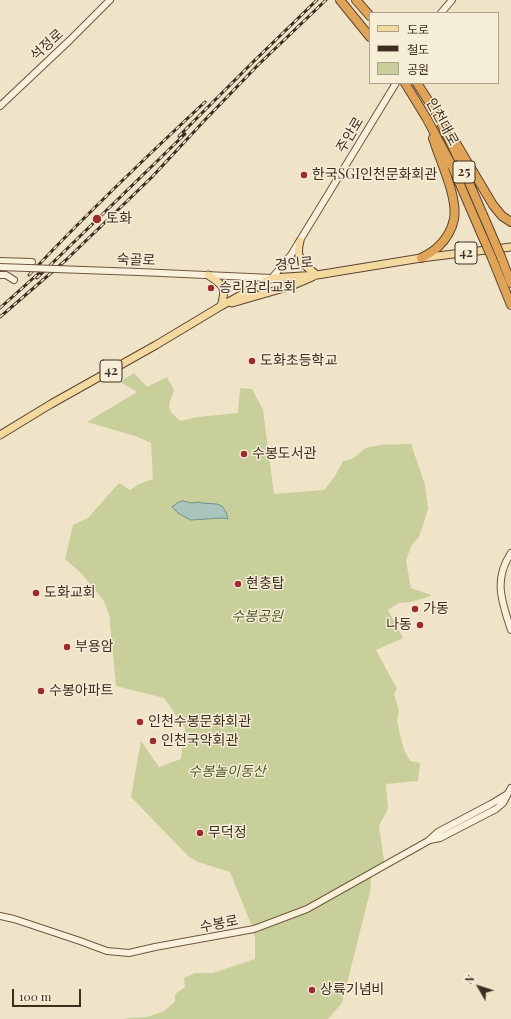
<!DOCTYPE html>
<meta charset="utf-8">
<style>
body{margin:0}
#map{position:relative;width:511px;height:1019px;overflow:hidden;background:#f0e4c8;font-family:"Playfair Display","Noto Sans KR",serif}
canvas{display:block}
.legend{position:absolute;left:369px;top:12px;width:130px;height:72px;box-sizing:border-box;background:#f7eed8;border:1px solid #ada18e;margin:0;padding:5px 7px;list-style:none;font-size:12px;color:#3d2e20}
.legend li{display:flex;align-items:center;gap:8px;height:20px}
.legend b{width:20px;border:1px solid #ada18e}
.north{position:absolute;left:459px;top:967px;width:40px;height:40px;-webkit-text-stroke:3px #f7eed8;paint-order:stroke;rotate:309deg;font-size:11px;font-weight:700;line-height:16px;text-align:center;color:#3d2e20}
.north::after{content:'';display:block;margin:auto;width:14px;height:18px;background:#3d2e20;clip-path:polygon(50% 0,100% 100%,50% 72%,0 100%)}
.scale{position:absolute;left:12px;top:989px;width:69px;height:18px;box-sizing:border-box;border:2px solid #3d2e20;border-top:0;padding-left:5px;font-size:12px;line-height:14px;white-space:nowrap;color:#3d2e20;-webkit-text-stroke:3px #f7eed8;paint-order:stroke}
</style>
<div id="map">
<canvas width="511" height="1019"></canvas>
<ul class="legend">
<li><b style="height:5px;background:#f3d9a0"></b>도로</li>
<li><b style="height:5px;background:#3d2e20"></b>철도</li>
<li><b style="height:11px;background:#c9cf9b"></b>공원</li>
</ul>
<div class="north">N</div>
<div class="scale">100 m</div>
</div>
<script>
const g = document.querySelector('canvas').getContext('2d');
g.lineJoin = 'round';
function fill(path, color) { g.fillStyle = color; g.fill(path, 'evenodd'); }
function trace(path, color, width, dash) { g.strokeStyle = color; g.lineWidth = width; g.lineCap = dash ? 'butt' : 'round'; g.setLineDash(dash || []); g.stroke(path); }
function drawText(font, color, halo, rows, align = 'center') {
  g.font = font + ' "Playfair Display","Noto Sans KR",serif'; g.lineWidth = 3; g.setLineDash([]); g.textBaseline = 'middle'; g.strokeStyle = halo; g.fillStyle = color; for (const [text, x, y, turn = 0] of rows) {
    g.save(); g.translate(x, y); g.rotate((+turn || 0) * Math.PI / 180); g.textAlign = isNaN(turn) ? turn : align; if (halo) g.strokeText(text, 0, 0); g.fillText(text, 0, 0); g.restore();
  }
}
const green = new Path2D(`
 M134 373 147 387 167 377 174 390C168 408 165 408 181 421L197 417 238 413 240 388 252 389 263 410 274 494 324 490 335 476 343 461C358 460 357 452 367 448 378 443 399 445 411 444L425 485 428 509 419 537 411 546 406 561 411 588 431 595V596L411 602 399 603 388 610 403 638 376 650 397 689 394 694 399 710 397 722 404 750 410 761 420 763 418 781 386 784 388 809 379 826 384 861 372 869 370 892 342 1003 328 1019H124L127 1018 147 1017 164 1011 175 1002V994L185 987 184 978 195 973H213L255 959V938L251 924 230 872 198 862 188 856 131 797 141 741 159 767 181 759 185 728 164 698 116 686 112 642 110 627V618L104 601 81 573 65 559 73 525 88 518 119 483 130 490 139 484 153 479 151 443 135 436 87 422 137 392 120 382Z`);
const water = new Path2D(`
 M182 501 192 503 198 502 202 503 217 504 222 506 226 512 228 519 223 518 190 520 178 513 172 507 177 503Z`);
const secondary = new Path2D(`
 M441 13 452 0
 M0 106 70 40 110 0
 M0 261 32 262
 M139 272 272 278 291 255 396 83
 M0 275H6L14 280
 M511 553C493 580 502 602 511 630
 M430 840 440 838 496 809 503 803 511 788
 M0 916 14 919 80 941 107 951 129 953 155 947 254 929 307 909 428 841 438 832 491 804 506 795`);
const primary = new Path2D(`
 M300 241C299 245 298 251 299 255 302 264 310 270 317 275
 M208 275C223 285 227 287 221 306
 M232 303 291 286 312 277
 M0 435 51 404 156 345 221 306 272 278 317 275 421 258 511 247`);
const highway = new Path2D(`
 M340 0 370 37
 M356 0 370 16
 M405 83 427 119 452 166 481 233
 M417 83 436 113 461 164 490 231
 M456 143 493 205 502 216 511 222
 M501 257 511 283
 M421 258C427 255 434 251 439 246 446 239 452 229 454 219 458 197 440 161 433 138
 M492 258 511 305`);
const rail = new Path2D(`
 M179 136 254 61 317 0
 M29 275C85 215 145 158 205 102
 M37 278 185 134
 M0 308 39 273
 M0 317 66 260 152 177 203 122 258 65 326 0`);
const secondaryBridge = new Path2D(`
 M0 267 139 272`);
const highwayBridge = new Path2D(`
 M490 231 501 257
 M481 233 492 258`);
const markers = [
 [304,175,4,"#9e2a2b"],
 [97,219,5,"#9e2a2b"],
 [211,288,4,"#9e2a2b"],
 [252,361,4,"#9e2a2b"],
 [244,454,4,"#9e2a2b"],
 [238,584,4,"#9e2a2b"],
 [36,593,4,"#9e2a2b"],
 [415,609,4,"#9e2a2b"],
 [420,625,4,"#9e2a2b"],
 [67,647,4,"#9e2a2b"],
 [41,691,4,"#9e2a2b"],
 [140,722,4,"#9e2a2b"],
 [153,741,4,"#9e2a2b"],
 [200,833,4,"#9e2a2b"],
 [312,990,4,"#9e2a2b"]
];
const shields = [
 [464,172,22],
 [466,253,22],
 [111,371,22]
];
const shieldNames = [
 ["25",464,172],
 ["42",466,253],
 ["42",111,371]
];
const streetNames = [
 ["석정로",47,45,-43],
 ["인천대로",442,122,61],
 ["주안로",350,135,-59],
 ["숙골로",136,260,2],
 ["경인로",294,264,-5],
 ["수봉로",219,924,-11]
];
const poiNames = [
 ["한국SGI인천문화회관",312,175],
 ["도화",106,219],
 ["승리감리교회",219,288],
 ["도화초등학교",260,361],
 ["수봉도서관",252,454],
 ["현충탑",246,584],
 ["도화교회",44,593],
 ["가동",423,609],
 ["나동",412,625,"right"],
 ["부용암",75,647],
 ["수봉아파트",49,691],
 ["인천수봉문화회관",148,722],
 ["인천국악회관",161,741],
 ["무덕정",208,833],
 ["상륙기념비",320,990]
];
const parkNames = [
 ["수봉공원",257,617],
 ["수봉놀이동산",227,772]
];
fill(green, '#c9cf9b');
fill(water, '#a9c4bc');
trace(water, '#6f938a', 1);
trace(secondary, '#6f573f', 8);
trace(primary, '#5b4430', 9);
trace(highway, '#5b4430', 10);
trace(secondary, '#faf1dc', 6);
trace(primary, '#f3d9a0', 7);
trace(highway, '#e0a458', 8);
trace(rail, '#3d2e20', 3);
trace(rail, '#f7eed8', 1.5, [4.5]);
trace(secondaryBridge, '#6f573f', 8, []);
trace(highwayBridge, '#5b4430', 10, []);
trace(secondaryBridge, '#faf1dc', 6);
trace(highwayBridge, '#e0a458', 8);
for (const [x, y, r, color] of markers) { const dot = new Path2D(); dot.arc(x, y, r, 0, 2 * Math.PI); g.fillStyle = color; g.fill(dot); trace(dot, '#f7eed8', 1.5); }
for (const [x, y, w] of shields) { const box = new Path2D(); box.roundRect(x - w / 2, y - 11, w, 22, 3); g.fillStyle = '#f7eed8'; g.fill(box); trace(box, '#3d2e20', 1); }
drawText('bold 13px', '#3d2e20', null, shieldNames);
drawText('14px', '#3d2e20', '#f7eed8', streetNames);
drawText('14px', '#3d2e20', '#f7eed8', poiNames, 'left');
drawText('italic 14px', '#4d5a26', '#f7eed8', parkNames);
</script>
